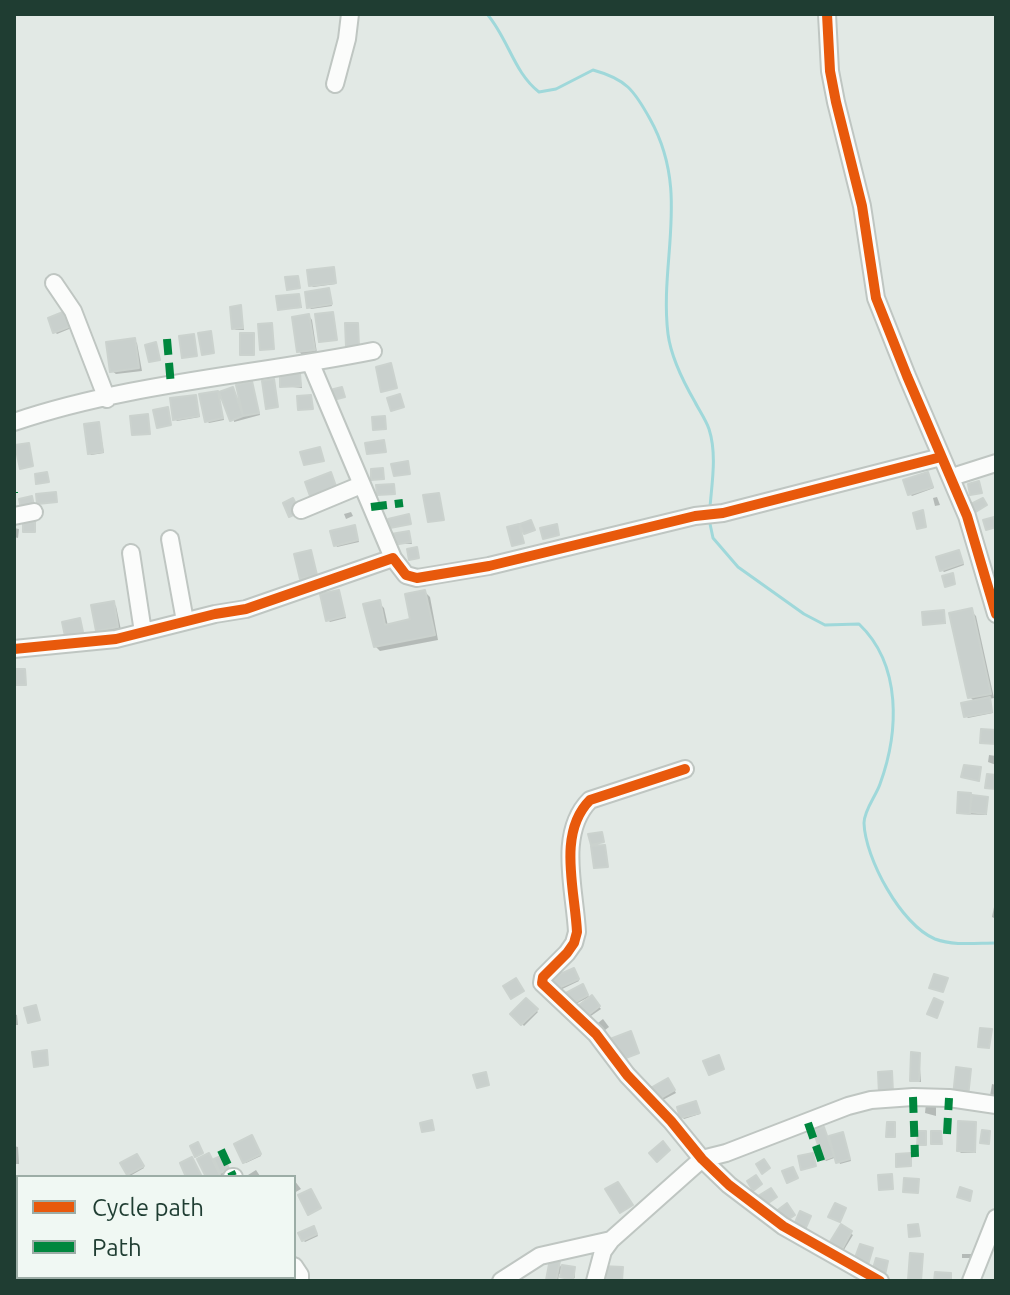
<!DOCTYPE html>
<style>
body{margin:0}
#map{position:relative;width:1010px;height:1295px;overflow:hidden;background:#e2e9e5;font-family:Ubuntu,sans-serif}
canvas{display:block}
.frame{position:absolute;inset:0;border:16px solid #1f3d32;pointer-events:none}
.legend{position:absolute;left:16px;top:1175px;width:280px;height:104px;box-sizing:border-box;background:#f0f8f3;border:2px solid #9cada6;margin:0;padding:10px 14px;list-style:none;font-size:24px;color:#1f3d32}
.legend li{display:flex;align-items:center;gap:16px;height:40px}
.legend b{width:40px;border:2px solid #9cada6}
</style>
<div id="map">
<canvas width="1010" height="1295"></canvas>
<div class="frame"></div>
<ul class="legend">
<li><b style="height:10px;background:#e8590c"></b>Cycle path</li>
<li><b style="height:10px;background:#00873e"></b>Path</li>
</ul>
</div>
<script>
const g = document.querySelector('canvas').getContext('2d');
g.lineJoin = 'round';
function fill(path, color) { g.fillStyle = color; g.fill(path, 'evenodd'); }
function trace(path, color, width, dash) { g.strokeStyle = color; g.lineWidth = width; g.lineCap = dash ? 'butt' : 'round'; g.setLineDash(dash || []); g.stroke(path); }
const shadow = new Path2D(`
 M333 269 336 284 313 287 311 285Z
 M328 290 332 306 311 309 309 307Z
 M298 296 302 308 280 309Z
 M240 308 244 330H236L234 329Z
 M69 314 74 327 57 334 55 332Z
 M309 316 312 320 317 353 302 355 299 351Z
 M134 340 137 343 142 371 116 374 112 371Z
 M300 375 302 388 282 386Z
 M252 383 260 415 234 422V391L241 408Z
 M217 393 224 420 209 423 207 421Z
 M195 397 200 417 177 421 175 419Z
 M99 424 104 453 91 455 89 453Z
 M928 474 934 488 912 496 910 494Z
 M937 497 940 505 935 506 933 498Z
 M351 512 353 516 346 519 344 514Z
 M14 528 19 529 18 538 14 537Z
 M354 528 359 542 337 547 336 545Z
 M408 533 412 544H394Z
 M960 554 964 565 944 572 942 570Z
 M338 592 346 618 330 622 328 620Z
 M425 592 430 597 438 640 380 651 375 646 379 603 384 608 388 626 412 620Z
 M113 603 116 606 121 630 101 634 98 630Z
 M971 611 976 616 994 698 989 699 993 713 968 718 966 716 975 702 970 697Z
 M943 612 946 624H925Z
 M989 755 996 756V765L988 762Z
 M960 794 987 799V815L961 814Z
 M996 897V919L992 917Z
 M575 972 579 981 558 991 556 989Z
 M584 989 589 997 572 1006 570 1005Z
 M592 998 601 1009 585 1020Z
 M526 1000 538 1012 524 1026 513 1014Z
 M14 1014 17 1015 18 1025H14Z
 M603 1019 609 1027 600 1034 594 1026Z
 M919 1055 921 1082H914L912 1080Z
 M670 1082 676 1093 657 1103Z
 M992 1084 996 1085V1099L990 1096Z
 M696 1103 700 1114 684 1119 682 1117Z
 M926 1103 936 1105V1116L925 1113Z
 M976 1124V1153H961L959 1151Z
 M842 1135 851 1161 840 1164 837 1157 826 1161 824 1159 828 1139Z
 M253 1139 261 1156 246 1163 245 1162Z
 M14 1146 18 1147 19 1164H14Z
 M222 1157 230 1172 220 1177H208L213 1161Z
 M139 1158 144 1168 130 1176 128 1174Z
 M256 1170 260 1176 249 1177 248 1175Z
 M18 1178V1192L14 1193V1179Z
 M294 1180 301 1189 294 1193Z
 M18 1199V1211L14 1213V1200Z
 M841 1227 853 1235 842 1253 832 1247Z
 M315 1230 318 1236 305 1242 303 1240Z
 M962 1254H973V1258H962Z
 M559 1263 561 1267 574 1269 575 1278 559 1274 558 1281H550L548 1279Z`);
const stream = new Path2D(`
 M487 14C508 38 514 73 539 92L556 89 593 70C626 79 634 90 650 119 691 192 659 260 668 334 671 357 684 383 695 402 699 410 706 420 709 429 717 454 712 482 710 507
 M709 519 713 538 738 567 804 614 825 625 859 624C902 665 899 732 880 784 876 796 864 810 864 823 865 858 901 925 935 939 954 946 976 943 996 943`);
const building = new Path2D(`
 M334 267 336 283 309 286 307 270Z
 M298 276 300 288 287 290 285 277Z
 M329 288 332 304 307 308 305 292Z
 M299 294 301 307 278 310 276 296Z
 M241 305 243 328 232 329 230 307Z
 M68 310 74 325 53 333 48 318Z
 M333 312 337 340 319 342 315 314Z
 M309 314 315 350 297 352 292 317Z
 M272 323 274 349 260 350 258 324Z
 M345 323H358L359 347H346Z
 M211 331 214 353 202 355 198 333Z
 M240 333H254V355H240Z
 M194 334 197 356 182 358 179 336Z
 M135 338 139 368 110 372 106 342Z
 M156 342 160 360 149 362 145 345Z
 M391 363 397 388 381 392 376 367Z
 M300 373 301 386 280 387V374Z
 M274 379 278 407 266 409 262 381Z
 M252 381 259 413 243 416 236 385Z
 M233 387 243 416 230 421 219 392Z
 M342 387 345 397 333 400 330 390Z
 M218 391 223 418 205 422 199 394Z
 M400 394 404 407 391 411 387 398Z
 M196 395 199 416 173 420 170 398Z
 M311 395 313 409 298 410 297 396Z
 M168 407 171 425 157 428 153 410Z
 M148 414 150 434 132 435 130 416Z
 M385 416 386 429 373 430 372 417Z
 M99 422 103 452 88 454 84 424Z
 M384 440 386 452 367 454 365 443Z
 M29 443 33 466 20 469 15 445Z
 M320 447 324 461 304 465 300 452Z
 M408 461 410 474 394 476 391 464Z
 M383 468 384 479 371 480V469Z
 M47 472 49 482 36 484 35 474Z
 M331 472 337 489 311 499 305 482Z
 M928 472 933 487 908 495 903 480Z
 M979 481 982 493 970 495 968 484Z
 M394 484 395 494 377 495 376 485Z
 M56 492 57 502 37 504 36 494Z
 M439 493 444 520 428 522 423 495Z
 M32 496 34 506 21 509 19 499Z
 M293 498 300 512 289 517 283 503Z
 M983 498 987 505 974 513 969 505Z
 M923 510 926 527 917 529 913 513Z
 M409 514 411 524 390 528 388 519Z
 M994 517 996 527 986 530 983 520Z
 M531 520 535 530 524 534 520 524Z
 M35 522V532H23V523Z
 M519 524 524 543 512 546 507 527Z
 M557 524 559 535 543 539 540 528Z
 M355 525 358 540 334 546 330 531Z
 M409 531 411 542 393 545 391 534Z
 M417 547 419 558 409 560 407 549Z
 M311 550 317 575 300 579 294 554Z
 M959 550 963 563 940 571 936 557Z
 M953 573 955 584 945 587 942 576Z
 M339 590 345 616 326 621 320 594Z
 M425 590 435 635 374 647 363 604 380 600 385 625 410 619 405 594Z
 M114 601 118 627 96 631 91 605Z
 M972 608 991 694 968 698 949 613Z
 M944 610 945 623 923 625 922 612Z
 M80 618 83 632 65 636 62 622Z
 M14 669H25L26 685H14Z
 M990 697 992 712 964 717 961 703Z
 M981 729 996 730V744L980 743Z
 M964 765 981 767 979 781 961 777Z
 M987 774 996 775V789L985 788Z
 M958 792 971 793 970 814 957 813Z
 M972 795 988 797 986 814 970 812Z
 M602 832 604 842 591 845 588 834Z
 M605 845 608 867 594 868 591 846Z
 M574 968 579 979 554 990 549 979Z
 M934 974 948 978 943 992 929 988Z
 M516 978 524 991 511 999 503 986Z
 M583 984 588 995 568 1006 562 995Z
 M592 995 600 1006 582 1020 574 1009Z
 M526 998 538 1009 521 1025 510 1014Z
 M934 998 943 1002 937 1018 927 1014Z
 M36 1005 40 1020 28 1023 24 1008Z
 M980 1028 992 1029 989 1048 978 1047Z
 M631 1031 639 1053 618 1061 610 1039Z
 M47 1050 48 1065 34 1067 32 1052Z
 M911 1052 920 1053 919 1081H910Z
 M719 1055 724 1069 709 1075 703 1061Z
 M956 1067 971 1069 968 1097 953 1096Z
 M892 1071 893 1093 879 1094 878 1072Z
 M486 1072 489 1085 477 1088 473 1075Z
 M668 1078 675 1090 654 1102 647 1090Z
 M696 1101 700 1113 680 1118 677 1107Z
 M432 1120 434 1130 422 1132 420 1123Z
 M958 1121 976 1122 975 1152 957 1151Z
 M887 1122H895V1137H886Z
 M824 1127 834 1156 823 1160 813 1130Z
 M982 1130 990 1131 989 1144 980 1143Z
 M918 1131H926V1145H917Z
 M931 1131H941L942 1144H931Z
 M843 1132 850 1159 836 1163 829 1136Z
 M252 1135 261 1154 243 1163 234 1144Z
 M663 1141 670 1150 657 1162 649 1153Z
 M198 1142 203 1153 195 1157 190 1146Z
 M209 1153 220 1175 216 1177H206L197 1159Z
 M813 1153 816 1166 801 1170 798 1156Z
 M911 1153V1166L896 1167V1154Z
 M137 1154 144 1166 127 1175 120 1163Z
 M223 1155 229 1169 220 1173 214 1159Z
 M192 1157 202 1177H186L180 1163Z
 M764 1159 770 1168 762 1174 756 1164Z
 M793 1167 798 1178 787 1183 782 1171Z
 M892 1174 893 1189 879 1190 878 1175Z
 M756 1175 762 1184 753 1191 747 1181Z
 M904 1178 919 1179 918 1193 903 1192Z
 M618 1182 633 1205 620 1213 605 1189Z
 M960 1187 972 1191 970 1201 957 1197Z
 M771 1188 777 1197 764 1206 758 1196Z
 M311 1189 321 1208 308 1215 298 1195Z
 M787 1203 795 1215 783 1223 775 1212Z
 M835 1203 846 1208 840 1222 828 1217Z
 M800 1211 811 1216 804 1232 793 1227Z
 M841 1224 852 1231 840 1253 828 1245Z
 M918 1224 920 1236 909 1237 908 1225Z
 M314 1226 317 1234 302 1241 298 1233Z
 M860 1244 873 1248 867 1268 853 1263Z
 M910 1253 923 1254 921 1281 908 1280Z
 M876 1258 888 1261 885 1275 872 1272Z
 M550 1259 560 1261 556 1281 546 1280Z
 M562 1265 575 1267 573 1280 560 1277Z
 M600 1266 623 1267 622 1281H599Z
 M935 1272 951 1273V1281H934Z`);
const minor = new Path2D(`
 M827 14 830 71 836 102 862 206 876 298 907 376 967 516 996 614
 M335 84 347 39 350 14
 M54 283 73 311 107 399
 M311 364 393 558
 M14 422C129 383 254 375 373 351
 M952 477 996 463
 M301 510 361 485
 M14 516 34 512
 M170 539 185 621
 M131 553 143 632
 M14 649 116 639 215 614 246 609 393 558 406 575 417 578 489 566 695 516 723 513 941 457
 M685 769 590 800C557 833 575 890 577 932L574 943 567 953 543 977 542 983 596 1034 627 1075 671 1121 702 1159 729 1185 783 1226 880 1281
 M232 1177H234
 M14 1222 18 1227
 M294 1266 300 1275V1281
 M63 1277 67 1281
 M83 1281 88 1277
 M501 1281 540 1256 611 1240
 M595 1281 603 1251 611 1240 702 1159 726 1153 848 1106 871 1100 913 1097 949 1098 996 1105
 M971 1281 996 1218`);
const quiet = new Path2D(`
 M167 339 171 386
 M14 493V492
 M371 507 403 503
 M913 1097 915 1157
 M808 1123 822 1163
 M947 1134 949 1098
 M221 1150 233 1176`);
const cycleway = new Path2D(`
 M827 14 830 71 836 102 862 206 876 298 907 376 967 516 996 614
 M14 649 116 639 215 614 246 609 393 558 406 575 417 578 489 566 695 516 723 513 941 457
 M685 769 590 800C557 833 575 890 577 932L574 943 567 953 543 977 542 983 596 1034 627 1075 671 1121 702 1159 729 1185 783 1226 880 1281`);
fill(shadow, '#0003');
trace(stream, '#9fd8da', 3);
fill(building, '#c9d0cd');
trace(building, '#cbd2ce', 2);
trace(minor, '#bfc6c2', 20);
trace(minor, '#fbfcfb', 16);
trace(quiet, '#00873e', 8, [16, 8]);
trace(cycleway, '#e8590c', 10);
</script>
